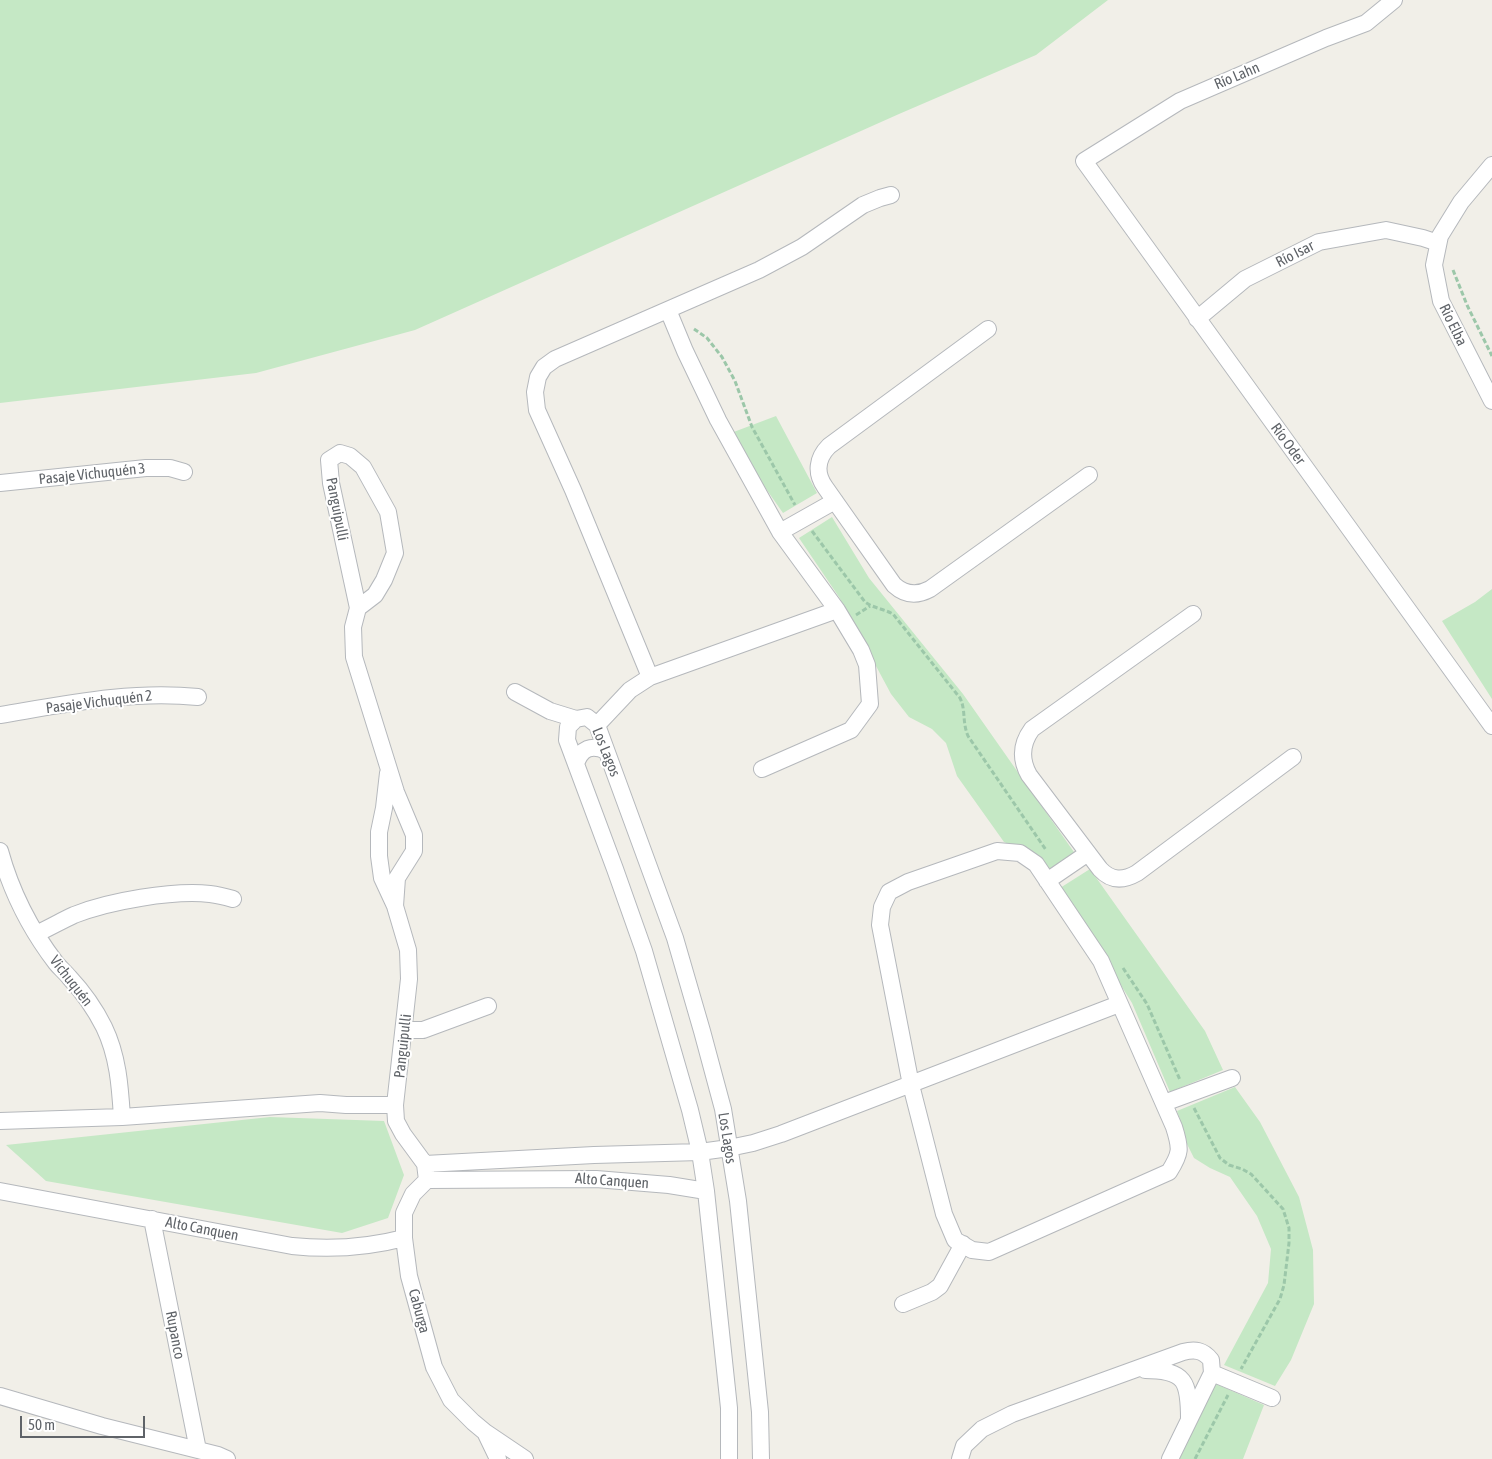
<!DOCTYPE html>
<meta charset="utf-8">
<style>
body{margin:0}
#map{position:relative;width:1492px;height:1459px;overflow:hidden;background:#f1efe8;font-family:"Asap Condensed",sans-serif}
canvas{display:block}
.scale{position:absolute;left:20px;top:1416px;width:125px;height:22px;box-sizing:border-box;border:2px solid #5f6368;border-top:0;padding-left:6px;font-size:15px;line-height:18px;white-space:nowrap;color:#5f6368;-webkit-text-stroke:4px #fff;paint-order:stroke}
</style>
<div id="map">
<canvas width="1492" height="1459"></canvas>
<div class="scale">50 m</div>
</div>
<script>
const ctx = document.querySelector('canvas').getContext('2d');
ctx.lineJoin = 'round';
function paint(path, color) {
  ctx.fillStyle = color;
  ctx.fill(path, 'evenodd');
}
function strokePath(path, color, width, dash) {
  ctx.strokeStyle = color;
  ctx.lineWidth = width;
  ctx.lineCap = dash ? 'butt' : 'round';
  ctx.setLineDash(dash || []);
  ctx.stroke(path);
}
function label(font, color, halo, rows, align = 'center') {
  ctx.font = font + ' "Asap Condensed",sans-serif';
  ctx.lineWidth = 4;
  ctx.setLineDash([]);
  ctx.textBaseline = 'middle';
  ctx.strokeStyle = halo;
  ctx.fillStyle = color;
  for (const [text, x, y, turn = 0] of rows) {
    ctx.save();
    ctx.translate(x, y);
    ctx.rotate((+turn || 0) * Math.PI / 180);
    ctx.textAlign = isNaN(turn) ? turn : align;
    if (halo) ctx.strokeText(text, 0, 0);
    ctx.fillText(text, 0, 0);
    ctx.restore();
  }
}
const green = new Path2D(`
 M0 0H1108L1036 55 899 114 415 330 256 373 0 403Z
 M776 416 817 493 783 513 757 476 731 433Z
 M832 517 869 578 963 694 1076 855 1052 871 1038 857 1004 842 957 776 946 743 932 729 909 717 891 694 839 597 799 538Z
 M1492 589V699L1442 621 1475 602Z
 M1090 869 1205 1031 1223 1070 1170 1092 1132 1003 1060 888Z
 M1235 1087 1260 1122 1299 1197 1313 1250 1314 1304 1291 1360 1275 1386 1224 1365 1268 1283 1271 1249 1257 1216 1230 1177 1210 1168 1194 1158 1187 1144 1184 1131 1177 1111Z
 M270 1117 384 1121 404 1175 388 1218 342 1233 46 1181 6 1145Z
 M1214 1383 1264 1405 1243 1459H1177Z`);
const path = new Path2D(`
 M1453 270 1467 305 1492 356
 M694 329 707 338 722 357 735 381 752 427 795 505
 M812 531 865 602C873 608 884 609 893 614L960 698C966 710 962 722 968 736L1046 850
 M856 615 870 606
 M1123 968 1147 1004 1180 1080
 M1194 1108 1220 1158 1229 1165 1242 1169 1251 1174 1283 1209 1289 1228V1243L1284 1285 1280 1299 1241 1369
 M1195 1459 1228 1395`);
const minor = new Path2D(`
 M1394 0 1366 23 1326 38 1180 101 1084 161 1492 726
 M1492 165 1461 202 1440 236 1434 265 1441 301 1492 401
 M668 310 685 351 718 420 780 532 837 610 861 650 867 665 870 704 851 730 762 769
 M1197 319 1245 279 1319 242 1386 230 1423 238 1438 243
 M988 329 829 446C817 458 815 473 825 487L894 585C905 595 917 596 930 589L1089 475
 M0 483 146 468H170L184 472
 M780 532 835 501
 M358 608 375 595 384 580 395 553 388 512 363 467 350 456 340 453 329 460 331 483 358 608 353 627 354 657 396 792 414 835V851L397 878 395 906
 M1193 614 1032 729C1021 744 1020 759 1029 775L1100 869C1111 881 1123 881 1137 873L1293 757
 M650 677 573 490 537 410 535 392 538 377 544 367 555 359 759 270 802 247 863 205 880 198 891 195
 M515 692 550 711 576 719
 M0 715C66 704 132 690 198 697
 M597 725 630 690 650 677 837 610
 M576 764C581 748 592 744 606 751
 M388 773 384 808 379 832V856L382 878 395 906 408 950 409 979 395 1105 396 1121 403 1134 425 1164 427 1180
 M0 851C11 891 30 929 56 963 60 968 65 972 69 977 83 992 95 1009 104 1027 118 1056 120 1086 122 1117
 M997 851 1020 853 1036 864 1101 961 1174 1127C1181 1149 1181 1153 1169 1172L989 1252 972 1250 955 1240 944 1214 911 1085 880 925 882 907 889 892 908 882Z
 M1047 881 1088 853
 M36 934C49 928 61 921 74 915 109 901 173 890 210 894 218 895 226 897 233 899
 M405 1030H423L488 1006
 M1164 1103 1232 1078
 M0 1121 122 1117 320 1103 346 1105H395
 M425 1164 594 1155 700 1152 729 1148 753 1143 781 1134 1119 1004
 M427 1180 413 1194 404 1213V1238L409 1276 434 1367 451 1400 473 1422 485 1432 525 1459
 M427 1180 596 1179 669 1185 706 1191
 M0 1191 292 1246C331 1250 366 1248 404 1238
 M152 1219 198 1450
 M903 1304 932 1292 940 1286 963 1244
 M1145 1370C1186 1370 1189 1382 1189 1419
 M1212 1373 1272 1398
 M0 1396 102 1426 218 1455 227 1459
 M486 1434 498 1459
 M729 1459V1408L706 1191 700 1152 690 1110 644 951 615 869 567 740 568 727 576 719 587 717 597 725 675 938 702 1031 723 1109 738 1201 760 1412 761 1459
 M960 1459 964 1446 982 1429 1012 1414 1183 1352C1195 1349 1203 1350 1211 1360L1212 1373 1170 1459`);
const streetNames = [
 ["Río Lahn",1237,76,-23],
 ["Río Isar",1295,254,-27],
 ["Río Elba",1453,325,64],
 ["Río Oder",1288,444,54],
 ["Pasaje Vichuquén 3",92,474,-6],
 ["Panguipulli",337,509,79],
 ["Pasaje Vichuquén 2",99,702,-7],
 ["Los Lagos",606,752,68],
 ["Vichuquén",71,981,52],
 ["Panguipulli",403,1046,-84],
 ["Los Lagos",727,1138,81],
 ["Alto Canquen",612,1181,4],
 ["Alto Canquen",202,1229,11],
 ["Caburga",419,1311,75],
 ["Rupanco",175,1335,79]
];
paint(green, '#c5e8c5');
strokePath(minor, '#b5b8bc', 18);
strokePath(path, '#9cc7a9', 3, [5, 2.5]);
strokePath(minor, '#fff', 16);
label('15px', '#5f6368', '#fff', streetNames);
</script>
